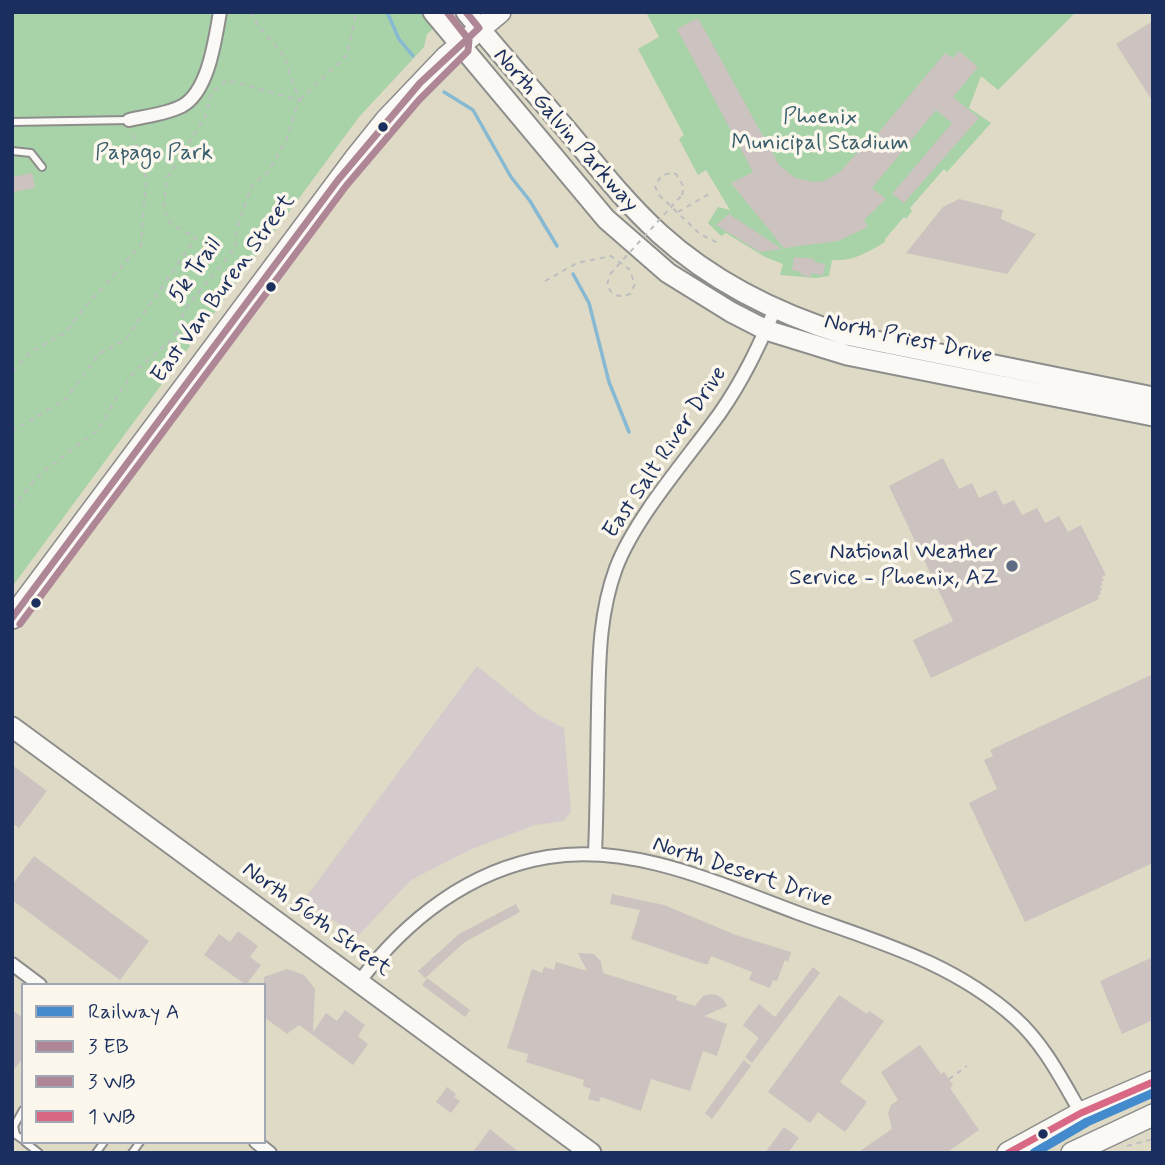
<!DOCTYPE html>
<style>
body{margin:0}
#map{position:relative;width:1165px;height:1165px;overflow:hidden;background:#dedac6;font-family:Mynerve,sans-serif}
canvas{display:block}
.frame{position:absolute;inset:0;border:14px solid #1b2f5e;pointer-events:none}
.legend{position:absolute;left:21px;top:983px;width:245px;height:161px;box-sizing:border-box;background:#fbf7ec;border:2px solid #a1a7b3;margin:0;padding:9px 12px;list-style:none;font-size:21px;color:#1b2f5e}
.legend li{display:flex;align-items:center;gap:14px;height:35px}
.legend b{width:35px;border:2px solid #a1a7b3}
</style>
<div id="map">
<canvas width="1165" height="1165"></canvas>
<div class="frame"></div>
<ul class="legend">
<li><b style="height:9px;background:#448bcd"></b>Railway A</li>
<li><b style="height:9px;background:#ae8695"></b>3 EB</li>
<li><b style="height:9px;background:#ae8695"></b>3 WB</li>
<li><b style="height:9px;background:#d96885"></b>1 WB</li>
</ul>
</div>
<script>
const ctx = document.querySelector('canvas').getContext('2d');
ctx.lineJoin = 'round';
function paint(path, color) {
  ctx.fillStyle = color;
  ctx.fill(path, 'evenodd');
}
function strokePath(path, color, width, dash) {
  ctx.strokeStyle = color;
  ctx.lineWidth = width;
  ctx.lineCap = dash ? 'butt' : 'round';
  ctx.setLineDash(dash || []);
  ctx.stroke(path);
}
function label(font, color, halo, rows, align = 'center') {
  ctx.font = font + ' Mynerve,sans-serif';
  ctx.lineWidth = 7;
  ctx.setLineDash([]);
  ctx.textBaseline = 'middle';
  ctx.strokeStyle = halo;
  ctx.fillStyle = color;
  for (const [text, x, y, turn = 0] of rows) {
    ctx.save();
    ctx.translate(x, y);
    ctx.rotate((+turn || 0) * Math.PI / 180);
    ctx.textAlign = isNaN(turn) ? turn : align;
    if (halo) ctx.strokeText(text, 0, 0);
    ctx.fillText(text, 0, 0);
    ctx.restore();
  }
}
const industrial = new Path2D(`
 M477 666 537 714 564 728 571 811 564 821 535 825 472 849 411 880 358 936 303 901Z`);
const green = new Path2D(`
 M12 12H453L427 34 424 47 359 117 12 587Z
 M646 12H1076L998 90 981 76 969 108 991 123 947 172 944 169 910 208 912 211 906 219 904 217 885 239V242C868 252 852 262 832 260L829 276 816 278 780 275 783 264 765 257 726 233 721 236 708 223 718 207 730 210 706 170 698 175 679 139 684 135 638 49 659 37Z`);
const stream = new Path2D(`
 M387 12 399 39 413 56
 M444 92 473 110 511 177 530 201 557 246
 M573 274 589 303 609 382 629 432`);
const building = new Path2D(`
 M698 18 779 165 795 178 814 182 824 181 840 172 872 136 874 138 945 53 953 58 959 51 978 67 953 97 979 118 904 203 892 194 952 123 936 110 872 188 886 199 864 220 868 227 838 241 784 248 731 183 753 172 677 29Z
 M1153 21V102L1116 44Z
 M32 173 35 188 12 192V177Z
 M959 199 1003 210 1001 219 1036 234 1007 274 906 253 943 207Z
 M729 214 782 249 760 252 716 225Z
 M794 257 815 259 814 262 825 264 823 275 811 273V277L800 275 801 272 792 270Z
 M943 458 959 489 972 483 979 498 996 490 1003 505 1014 500 1022 515 1037 508 1045 523 1059 516 1068 532 1081 525 1106 575 1102 577 1104 580 1101 582 1103 585 1100 586 1102 590 1100 591 1101 594 1098 596 1099 599 931 678 913 640 953 621 889 486Z
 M1153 674V863L1025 922 969 803 997 789 984 760 993 756 990 750Z
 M12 765 47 791 19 828 12 823Z
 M34 856 149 941 120 980 12 900V885Z
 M612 894 664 905 736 935 791 952 788 962 785 960 777 981 773 980 770 988 749 980 752 972 711 956 708 964H704L631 939 640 910 610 904Z
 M516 904 520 912 465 942 425 978 418 971 459 934Z
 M238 931 258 946 250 957 261 965 246 985 204 955 219 934 230 942Z
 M578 953 594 954 601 962 603 973 677 996 676 1000 695 1006 703 996 710 994 717 995 723 999 727 1006 704 1016 727 1024 717 1056 703 1051 690 1091 651 1079 641 1111 601 1097 599 1102 588 1099 591 1089 583 1086 584 1080 526 1062 528 1054 507 1048 532 969 542 973 544 967 554 970 556 962 587 971Z
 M1153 957V1020L1122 1034 1100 981Z
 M813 967 820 973 752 1063 745 1057 759 1038 743 1025 759 1004 775 1017Z
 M287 969 304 975 315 989 313 1032 326 1013 337 1021 345 1010 365 1025 358 1036 368 1044 353 1065 299 1025 287 1034 264 1017V977Z
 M427 978 470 1010 465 1017 422 985Z
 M839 995 867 1014 869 1011 884 1021 840 1082 867 1102 845 1132 818 1112 810 1123 768 1092Z
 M12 1010 23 1018V1058L12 1072Z
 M920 1045 941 1074 944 1072 953 1085 950 1088 979 1130 946 1153H857L892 1129 888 1113 891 1105 898 1100 881 1072Z
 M744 1060 751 1066 712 1119 705 1113Z
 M447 1087 456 1094 454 1097 460 1101 451 1113 436 1102Z
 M784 1127 799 1138 788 1153H765Z
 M490 1129 520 1153H472Z`);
const path = new Path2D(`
 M300 100 347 55 356 12
 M682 195 684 187 676 174C665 172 660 176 655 186L658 194 700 234 720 244
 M678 212 709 194
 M545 281 577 263 611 256 629 269 635 284 630 294C619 298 612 296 607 285L610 274
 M12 371 32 351 65 333 85 307 141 245 146 178 132 131
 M12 431 65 400 99 354 125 340 196 238 171 224 163 209 167 178 206 115 211 93 227 80 298 100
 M12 508 34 481 49 467 98 430 121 390 136 370 171 341 180 329 184 310 235 248 237 228 248 196 253 185 268 172 286 140 299 100 284 56 257 24 251 12
 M949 1079 967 1066
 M1127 1146 1153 1139`);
const lane = new Path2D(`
 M12 122 129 120
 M12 151 31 153 42 167
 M23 1110 14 1126 16 1135 23 1140
 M25 1142 39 1153
 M96 1153 104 1142
 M132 1153 140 1142`);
const street = new Path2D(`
 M129 120C146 116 167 114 182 106 209 91 215 39 220 12
 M595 854C597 806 597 758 598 710 599 661 599 614 616 568 636 516 687 459 720 413 743 380 759 346 775 309
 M12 964 40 985
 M359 982C406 920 469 870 548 857 634 843 719 884 798 913 877 942 951 961 1015 1018 1044 1044 1062 1080 1081 1113
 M256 1142 270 1153`);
const secondary = new Path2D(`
 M433 12 606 219 668 273 731 312 766 330 847 355 1153 416
 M466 12C499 52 533 91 567 130 597 166 625 202 660 234 713 282 778 314 846 335L1153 397
 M12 727 591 1153`);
const primary = new Path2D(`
 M12 618 357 156 386 120 446 57 500 12
 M1008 1153 1081 1113 1153 1082
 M1072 1153 1153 1115`);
const pathBridge = new Path2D(`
 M610 274 682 195`);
const bus1 = new Path2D(`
 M12 618 338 180 420 83 479 28 466 12`);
const bus2 = new Path2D(`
 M20 624 346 186 419 100 468 51 469 40 447 12`);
const bus3 = new Path2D(`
 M1008 1153 1081 1113 1153 1082`);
const rail1 = new Path2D(`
 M1034 1153 1087 1122 1153 1093`);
const markers = [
 [383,127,6,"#1b2f5e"],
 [271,287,6,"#1b2f5e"],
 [1012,566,7,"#5f6b82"],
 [36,603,6,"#1b2f5e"],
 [1043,1134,6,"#1b2f5e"]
];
const parkNames = [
 ["Phoenix",820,118],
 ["Municipal Stadium",820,144],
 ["Papago Park",154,154]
];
const streetNames = [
 ["North Galvin Parkway",565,131,49],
 ["5k Trail",196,271,-55],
 ["East Van Buren Street",224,289,-54],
 ["North Priest Drive",908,340,12],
 ["East Salt River Drive",666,453,-56],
 ["North Desert Drive",742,873,18],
 ["North 56th Street",316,920,36]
];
const poiNames = [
 ["National Weather",998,553],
 ["Service - Phoenix, AZ",998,579]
];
paint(industrial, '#d5cbcd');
paint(green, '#a8d2a7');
strokePath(stream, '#87b9d3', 3.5);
paint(building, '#ccc2bf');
strokePath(lane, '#8d8e8c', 10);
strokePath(street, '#8d8e8c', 16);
strokePath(secondary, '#8d8e8c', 23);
strokePath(primary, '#8d8e8c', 24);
strokePath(path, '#bdbebf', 2, [5, 5]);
strokePath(lane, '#faf9f6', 6);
strokePath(street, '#faf9f6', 12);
strokePath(secondary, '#faf9f6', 19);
strokePath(primary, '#faf9f6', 21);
strokePath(pathBridge, '#bdbebf', 2, [5, 5]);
strokePath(bus1, '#ae8695', 7);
strokePath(bus2, '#ae8695', 7);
strokePath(bus3, '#d96885', 7);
strokePath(rail1, '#448bcd', 9);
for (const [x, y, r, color] of markers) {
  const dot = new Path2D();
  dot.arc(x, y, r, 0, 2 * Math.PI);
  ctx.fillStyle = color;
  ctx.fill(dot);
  strokePath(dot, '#fbf7ec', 2.5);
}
label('23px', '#385e6c', '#fbf7ec', parkNames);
label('23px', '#1b2f5e', '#fbf7ec', streetNames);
label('23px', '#1b2f5e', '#fbf7ec', poiNames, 'right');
</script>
